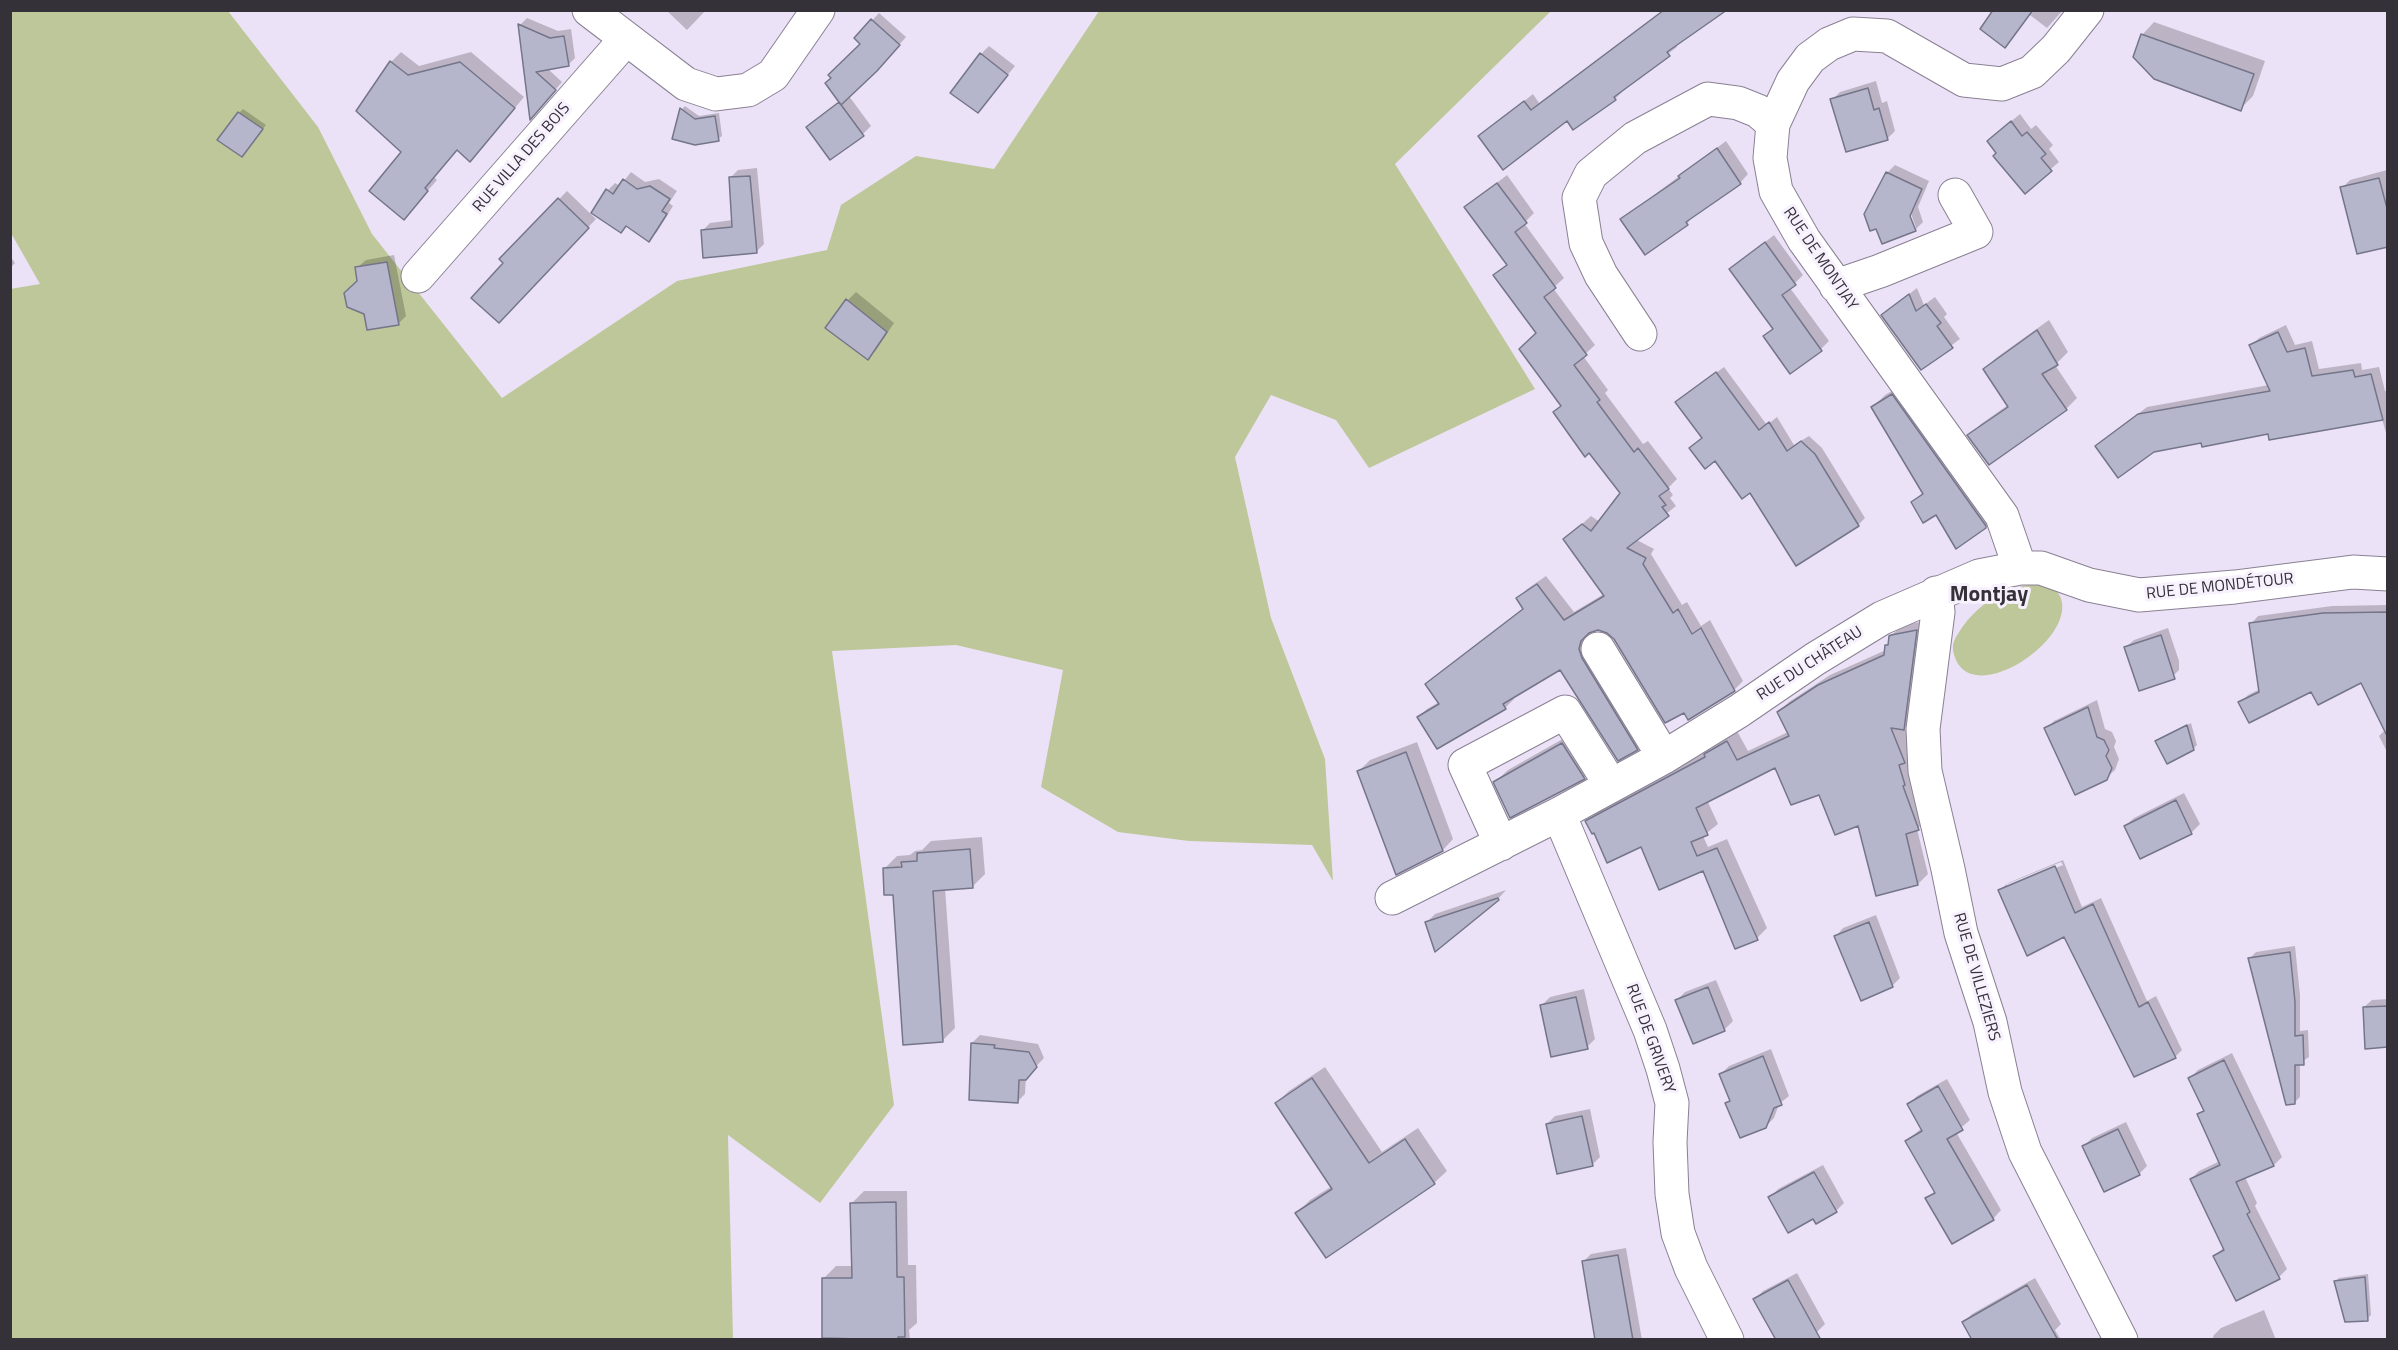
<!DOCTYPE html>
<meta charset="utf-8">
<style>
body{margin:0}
#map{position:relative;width:2398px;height:1350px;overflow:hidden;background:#ece2f7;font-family:"Titillium Web",sans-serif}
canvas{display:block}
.frame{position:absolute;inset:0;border:12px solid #353139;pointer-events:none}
</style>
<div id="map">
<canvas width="2398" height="1350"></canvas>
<div class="frame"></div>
</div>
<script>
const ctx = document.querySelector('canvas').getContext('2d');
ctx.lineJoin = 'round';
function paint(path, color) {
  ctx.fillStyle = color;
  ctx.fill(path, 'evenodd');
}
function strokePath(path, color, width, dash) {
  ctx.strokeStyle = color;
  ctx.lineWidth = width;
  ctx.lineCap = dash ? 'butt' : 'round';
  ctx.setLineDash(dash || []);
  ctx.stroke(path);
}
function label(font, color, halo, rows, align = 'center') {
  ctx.font = font + ' "Titillium Web",sans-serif';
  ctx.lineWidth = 6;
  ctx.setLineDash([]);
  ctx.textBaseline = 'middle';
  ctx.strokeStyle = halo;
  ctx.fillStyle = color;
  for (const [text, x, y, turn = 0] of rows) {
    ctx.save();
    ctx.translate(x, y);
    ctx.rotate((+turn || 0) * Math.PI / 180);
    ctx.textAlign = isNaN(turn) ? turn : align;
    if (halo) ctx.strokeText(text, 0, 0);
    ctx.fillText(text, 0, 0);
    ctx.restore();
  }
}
const green = new Path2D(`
 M10 11H228L318 127 372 234 502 398 677 281 827 250 841 205 916 156 994 169 1099 11H1551L1395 164 1535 389 1369 468 1336 420 1271 395 1235 457 1271 618 1325 759 1333 881 1312 845 1189 841 1118 832 1041 787 1063 670 956 645 832 651 894 1105 820 1203 728 1135 733 1339H11L10 289 40 284 11 233Z
 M2034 584 2055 589C2094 630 1965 719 1953 650 1952 641 1957 636 1961 629 1978 604 2004 588 2034 584Z`);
const shadow = new Path2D(`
 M666 10H706L687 30Z
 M1663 10 1677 47 1622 89 1623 91 1615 99 1567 119 1480 136 1533 94 1539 103Z
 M1993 10H2063L2047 28 2030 15 2005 46Z
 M879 13 906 37 884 62 849 96 871 126 863 134 808 128 840 101 862 44 856 38Z
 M527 18 558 31 571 29 575 58 568 65 547 68 562 82 537 111 520 25Z
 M2154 22 2265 61 2253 96 2240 109 2142 35Z
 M989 46 1015 66 978 111 981 54Z
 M401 52 419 66 471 52 524 97 480 150 458 149 434 177 437 180 404 218 403 151 391 62Z
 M1876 81 1882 103 1887 101 1895 131 1887 139 1832 100 1840 92Z
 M685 106 699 116 719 113 722 136 718 139 682 109Z
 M243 109 266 125 245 152 239 113Z
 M2020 114 2031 129 2036 125 2053 145 2049 149 2059 162 2025 191 1998 153 1997 133Z
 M1726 141 1748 174 1740 183 1694 214 1687 224 1622 219Z
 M1895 165 1929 181 1918 207 1923 222 1915 230 1877 227 1887 173ZM1909 208 1916 228H1913L1906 209Z
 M757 168 764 244 756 252 702 231 710 223 733 220 730 178 738 170Z
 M2387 170 2388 173V246L2342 188 2350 180Z
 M631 172 645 182 659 179 677 191 669 203 673 206 657 232 649 240 627 225 621 231 608 190 615 183 620 186Z
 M1507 175 1534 213 1524 223 1564 278 1553 288 1595 345 1583 356 1608 390 1605 393 1643 444 1648 441 1677 479 1668 488 1673 495 1670 498 1676 506 1635 539 1654 549 1651 554 1682 605 1687 602 1701 626 1710 620 1743 681 1734 690 1685 711 1608 632 1598 629 1590 631 1588 639 1646 740 1637 749 1560 668 1512 696 1514 699 1505 708 1418 717 1427 709 1439 702 1427 684 1524 608 1518 598 1527 589 1546 576 1574 612 1604 594 1565 539 1591 516 1600 522 1622 493 1589 451 1555 412 1562 405 1538 333 1495 275 1507 264 1466 207Z
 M567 191 596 219 499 321 505 263 501 259Z
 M1774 235 1803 275 1790 288 1829 341 1821 349 1765 336 1774 327 1731 269Z
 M394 255 406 316 398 324 359 281 358 267 366 260Z
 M10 256 15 263 10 268Z
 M1917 288 1924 305 1935 297 1947 314 1944 317 1960 339 1921 368 1882 315Z
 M856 292 894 323 876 350 868 358 848 300Z
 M2049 320 2068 352 2055 365 2077 398 2066 409 1969 435 1981 424 2008 405 1984 369 1996 358Z
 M2286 325 2295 345 2312 341 2319 369 2361 363 2362 370 2379 367 2385 391H2388V440L2382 419 2202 441 2097 446 2147 407 2269 385 2251 346 2259 338Z
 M1724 367 1767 425 1777 417 1794 445 1809 436 1822 448 1865 518 1858 525 1750 491 1703 437 1684 396Z
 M1904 384 1997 515 1985 527 1913 502 1923 492 1873 407 1885 395Z
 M2388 605V754L2379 736 2385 730 2362 681 2240 703 2248 695 2260 689 2251 624 2258 616 2332 606Z
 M1926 621 1914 718 1905 728 1914 751 1929 818 1917 829 1928 874 1918 884 1859 824 1819 794 1775 766 1707 800 1718 824 1703 836 1708 847 1727 839 1767 928 1757 938 1704 869 1642 845 1595 831 1587 821 1598 811 1710 750 1737 731 1748 751 1788 732 1779 712 1789 702 1830 675 1886 650 1890 637 1902 625Z
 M2168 628 2179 661V670L2171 678 2126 647 2134 640Z
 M2097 700 2105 729 2112 732 2116 741 2114 747 2119 759 2115 770 2106 778 2046 729 2054 721Z
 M2191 723 2197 745 2193 749 2157 741Z
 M1575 732 1596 765 1584 777 1495 782 1508 770Z
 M1417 742 1453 839 1443 850 1359 771 1370 760Z
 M2184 793 2200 824 2191 833 2141 857 2125 826 2134 818Z
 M982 837 985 874 972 887 945 888 955 1028 942 1041 884 869 897 856 910 855 915 851 922 850 931 841Z
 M2063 860 2082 907 2101 898 2147 1001 2156 996 2182 1050 2175 1057 2065 935 2000 890 2008 883ZM2061 862 2063 865 2007 888V884Z
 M1506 890 1498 899 1427 922 1435 914Z
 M1876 915 1900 978 1892 986 1836 936 1843 928Z
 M2295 946 2300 995V1031L2308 1030 2309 1057 2300 1063V1097L2294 1103 2250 958 2256 952Z
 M1716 980 1733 1021 1724 1030 1694 1042 1677 1000 1685 992Z
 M1584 989 1595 1039 1587 1047 1542 1005 1550 997Z
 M2388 999V1046L2364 1007 2372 1000Z
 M980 1035 1038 1044 1044 1058 1026 1077 1025 1094 1017 1102 972 1043Z
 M1771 1049 1789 1096 1779 1104 1774 1118 1765 1127 1727 1103 1731 1099 1721 1074 1729 1066Z
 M2232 1053 2282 1157 2274 1165 2245 1177 2257 1203 2255 1206 2287 1269 2279 1277 2215 1256 2223 1248 2191 1179 2199 1171 2220 1161 2199 1114 2205 1109 2190 1078 2198 1070Z
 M1325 1067 1382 1152 1418 1128 1447 1171 1434 1183 1297 1213 1310 1200 1332 1186 1276 1103 1289 1091Z
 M1947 1079 1970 1120 1956 1132 2001 1210 1993 1219 1952 1242 1927 1198 1935 1191 1906 1141 1922 1128 1909 1104 1917 1096Z
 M1590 1109 1600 1157 1592 1165 1547 1124 1555 1116Z
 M2126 1122 2147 1166 2139 1174 2084 1146 2092 1138Z
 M1823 1165 1844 1203 1836 1211 1814 1217 1770 1198 1778 1189Z
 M864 1191H907L908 1265H916L917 1323 909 1330 910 1340H854L823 1279 836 1266H853L852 1203Z
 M1626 1248 1642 1340H1597L1583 1262 1591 1254Z
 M1797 1273 1825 1324 1817 1332 1803 1340 1755 1299 1763 1291Z
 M2368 1274 2371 1315 2367 1319 2335 1281 2339 1278Z
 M2035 1278 2061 1324 2055 1330 2061 1340H1974L1964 1322 1972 1314Z
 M2264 1310 2276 1340H2214L2213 1336 2221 1328Z`);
const building = new Path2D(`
 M1664 10H1727L1667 52 1670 56 1614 97 1616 100 1573 130 1567 121 1503 170 1478 136 1524 101 1531 110Z
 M1993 10H2033L2005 48 1980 29Z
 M871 19 900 45 877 71 841 105 825 83 831 78 828 75 860 44 854 38Z
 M518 24 550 38 564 36 569 66 536 72 556 90 530 120Z
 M2141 34 2254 74 2241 111 2154 79 2133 57Z
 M980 53 1008 75 978 113 950 93Z
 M390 61 408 75 460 62 515 108 470 162 457 150 425 188 428 191 404 220 369 191 401 152 356 111Z
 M1868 88 1874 110 1879 108 1888 140 1846 152 1830 99Z
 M839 102 864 136 830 160 806 127Z
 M680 108 695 119 715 116 719 141 695 145 672 139Z
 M238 112 263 129 242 157 217 140Z
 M2011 121 2022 136 2027 132 2046 154 2041 158 2052 171 2025 194 1993 156 1996 153 1987 141Z
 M1717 148 1741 184 1686 222 1688 225 1645 255 1620 219 1680 178 1678 176Z
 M1886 172 1922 189 1910 216 1916 231 1882 244 1876 229 1870 231 1864 214Z
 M750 176 757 253 703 258 701 230 732 227 729 177Z
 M2379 178 2388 212V247L2357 254 2340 187Z
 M623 179 637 189 650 186 670 199 662 211 667 214 649 242 626 226 621 233 591 213 606 189 613 194Z
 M1497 183 1527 223 1515 232 1556 288 1544 297 1587 355 1574 365 1600 400 1597 402 1634 452 1638 448 1669 489 1659 496 1666 505 1662 507 1669 516 1627 548 1646 558 1643 564 1673 613 1678 609 1692 634 1701 628 1735 691 1688 720 1684 713 1665 723 1614 639 1607 633 1598 630 1589 633 1581 641 1579 649 1582 658 1638 750 1618 761 1560 670 1503 704 1506 709 1437 749 1417 717 1439 704 1425 684 1523 609 1516 598 1537 584 1564 620 1604 596 1563 539 1582 524 1591 531 1620 493 1589 453 1585 457 1553 412 1561 406 1519 349 1536 333 1493 275 1507 265 1464 207Z
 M558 198 589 228 499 323 471 298 503 263 499 259Z
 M1765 242 1796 285 1782 295 1822 351 1790 374 1763 336 1773 329 1729 269Z
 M387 262 399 325 367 330 364 314 347 307 344 293 357 281 355 267Z
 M1909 294 1916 311 1926 304 1941 323 1937 326 1953 348 1921 370 1881 315Z
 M846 299 887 332 868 360 825 328Z
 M2037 330 2058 365 2042 374 2067 410 1989 465 1967 435 2008 407 1983 369Z
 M2278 332 2287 352 2305 348 2312 376 2353 370 2355 377 2371 374 2383 420 2269 440 2268 434 2202 447 2201 443 2154 452 2118 478 2095 446 2138 414 2270 391 2249 345Z
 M1716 372 1759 430 1769 422 1787 451 1801 441 1815 454 1859 526 1796 566 1750 493 1742 499 1715 461 1705 469 1689 448 1702 438 1675 402Z
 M1892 394 1986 526V528L1956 549 1936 515 1923 523 1911 502 1923 494 1871 407Z
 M2388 612V738L2361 683 2318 705 2311 692 2249 723 2238 702 2259 692 2249 623 2323 613Z
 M1917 630 1904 730 1891 728 1905 763 1899 765 1905 785 1903 786 1919 830 1906 834 1918 885 1876 896 1858 826 1835 835 1819 795 1791 805 1775 768 1696 808 1708 835 1691 842 1697 856 1717 848 1758 940 1735 949 1703 871 1659 890 1641 847 1607 863 1594 833 1592 834 1585 821 1705 757 1704 754 1727 741 1737 760 1789 736 1777 712 1818 685 1884 655 1885 645H1888L1889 636 1891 635Z
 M2161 635 2175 679 2139 691 2124 647Z
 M2088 707 2097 737 2104 740 2109 750 2106 756 2112 768 2107 780 2075 795 2044 728Z
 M2187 725 2194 750 2167 764 2155 741Z
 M1562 743 1585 779 1510 818 1493 782Z
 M1406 752 1443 851 1396 875 1357 771Z
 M2176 800 2192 834 2140 859 2124 826Z
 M970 849 973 888 933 891 943 1042 903 1045 893 895H884L883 868 902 867 901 862 917 861V853Z
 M2055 866 2075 913 2093 904 2139 1007 2148 1002 2176 1058 2134 1077 2064 937 2027 956 1998 890Z
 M1498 898 1499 900 1435 952 1425 922Z
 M1869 922 1893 987 1861 1001 1834 936Z
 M2290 952 2295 1002V1036L2303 1035 2304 1065H2295V1104L2286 1105 2248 958Z
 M1708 987 1725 1031 1693 1044 1675 1000Z
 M1576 997 1588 1049 1551 1057 1540 1005Z
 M2388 1006V1047L2365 1049 2363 1007Z
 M971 1043 995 1045 994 1048 1029 1052 1037 1067 1026 1080H1019L1018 1103 969 1100Z
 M1763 1056 1782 1105 1774 1108 1766 1128 1740 1138 1725 1103 1730 1101 1719 1074Z
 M2224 1060 2274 1166 2236 1182 2250 1212 2247 1214 2280 1279 2236 1301 2213 1256 2224 1250 2190 1179 2220 1165 2197 1114 2204 1111 2188 1078Z
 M1312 1078 1369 1163 1405 1139 1435 1184 1326 1258 1295 1213 1332 1189 1275 1103Z
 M1938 1086 1963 1130 1947 1139 1994 1220 1952 1244 1925 1198 1935 1193 1905 1141 1922 1131 1907 1104Z
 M1582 1116 1593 1166 1557 1174 1546 1124Z
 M2118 1129 2140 1175 2104 1192 2082 1146Z
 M1814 1172 1837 1212 1816 1224 1813 1219 1788 1233 1768 1197Z
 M896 1202 897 1277H904L905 1337H898V1340L822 1338V1278H852L850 1203Z
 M1618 1255 1633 1340H1595L1582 1261Z
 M2365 1277 2368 1321 2345 1322 2334 1281Z
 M1788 1280 1821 1340H1776L1753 1299Z
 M2027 1285 2058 1340H1972L1962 1322Z`);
const minor = new Path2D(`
 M589 10 686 84 716 94 748 90 773 75 818 10
 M418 276 626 39
 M1836 286 1880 271 1976 232 1955 195
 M1640 334 1601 275 1586 243 1579 198 1591 174 1635 138 1708 99 1738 103 1758 111 1773 124
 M2020 568 2002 516 1804 240 1776 191 1770 158 1773 124 1793 81 1810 58 1829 44 1853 34 1887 36 1964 80 2002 84 2032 72 2056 49 2087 10
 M1936 593 1938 612 1923 729 1925 771 1948 869 1961 933 1990 1022 2005 1092 2025 1152 2121 1340
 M1598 649 1664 757
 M1559 814 1650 1030 1663 1069 1672 1103 1670 1142 1672 1194 1678 1233 1691 1268 1727 1340
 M1501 844 1465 765 1565 712 1611 785
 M1392 898 1559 814 1664 757 1739 711 1815 659 1882 618 1979 576 2020 568H2041L2089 585 2139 595 2235 587 2353 572 2388 574`);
const streetNames = [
 ["RUE VILLA DES BOIS",522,158,-49],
 ["RUE DE MONTJAY",1820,259,56],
 ["RUE DE MONDÉTOUR",2220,587,-6],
 ["RUE DU CHÂTEAU",1810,664,-33],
 ["RUE DE VILLEZIERS",1976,977,74],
 ["RUE DE GRIVERY",1650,1039,70]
];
const districtNames = [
 ["Montjay",1989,596]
];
paint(green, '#bec79a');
paint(shadow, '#0003');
paint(building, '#b5b6cc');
strokePath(building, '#747589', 1.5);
strokePath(minor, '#8a8093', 35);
strokePath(minor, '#fff', 33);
label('16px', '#353139', '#f7f1fe', streetNames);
label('bold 22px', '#353139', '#f7f1fe', districtNames);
</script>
